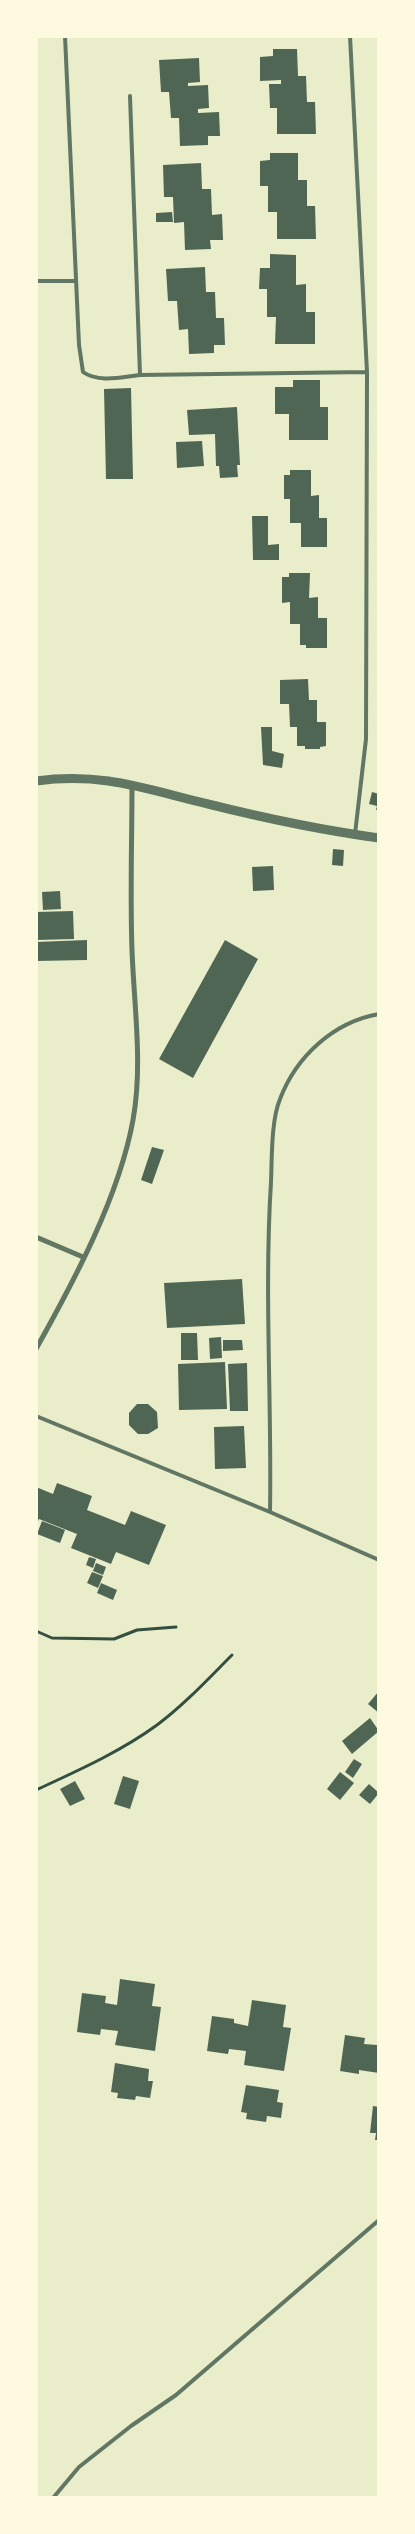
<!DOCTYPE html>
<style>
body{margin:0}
#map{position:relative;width:415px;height:2534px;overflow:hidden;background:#e9edc9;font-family:"PT Sans Narrow",sans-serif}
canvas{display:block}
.frame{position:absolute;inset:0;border:38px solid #fefae0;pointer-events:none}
</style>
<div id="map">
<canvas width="415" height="2534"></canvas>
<div class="frame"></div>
</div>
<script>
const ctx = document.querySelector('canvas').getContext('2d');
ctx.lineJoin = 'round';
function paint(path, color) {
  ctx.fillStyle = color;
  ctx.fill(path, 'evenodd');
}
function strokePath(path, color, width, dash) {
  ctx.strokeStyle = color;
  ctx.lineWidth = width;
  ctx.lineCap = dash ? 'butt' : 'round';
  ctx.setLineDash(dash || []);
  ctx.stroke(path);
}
const building = new Path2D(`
 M273 49H297L298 76H306L307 102H315L316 134H277V108H270L269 84H281V80L260 81V57L273 56Z
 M199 58 200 82 188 83V86L208 85 209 108 198 109V113L219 112 220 136H208V145L180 146 179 118H171L169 92H161L159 60Z
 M270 153H298V180H307V206H315L316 239H277V212H268V186H260V161L270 160Z
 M201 163 202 189H211L212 215 222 214 223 240H210L211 249 185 250 184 222 174 223 173 197H164L163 165Z
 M172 212 173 222H156V213Z
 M270 254 296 255V285L306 284V312H315V344H275L276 317H267V289H259L260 268H270Z
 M205 267 206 292H215L216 318H224L225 345H214V353L189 354 188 329 179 330 177 301H168L166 269Z
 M293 380H320V407H328V440H289V414H275V387H293Z
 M131 388 133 479H106L104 389Z
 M237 407 240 465H237L238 477 220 478 219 466H216L215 434 189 435 187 410Z
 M202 441 204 466 177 468 176 442Z
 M290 470H311V496L319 495V518H327V547H301V523H290V499H284V475H290Z
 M252 516H268V545L279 544V560H253Z
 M289 573H310L309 598 318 597V618H327V648H306V645H300V624H290V602L282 603V577H289Z
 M308 679 309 700H317V722H326V746L320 747V749H305V746H297V727H290L289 704H280V680Z
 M261 727H272V751L284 754 282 768 263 765Z
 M372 792 379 794V810H376L377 806 369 804Z
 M333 849 344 850 343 866 332 865Z
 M273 866 274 890 253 891 252 867Z
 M60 891 61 909 43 910 42 892Z
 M73 911 74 939 36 940V912Z
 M87 940V960L36 961V942Z
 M225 940 258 959 193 1078 159 1059Z
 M152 1147 164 1150 152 1184 141 1180Z
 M242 1279 245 1324 167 1328 164 1283Z
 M181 1333H197L198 1360H181Z
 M221 1337 222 1358 210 1359 209 1338Z
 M223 1340H242L243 1350 223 1351Z
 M225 1362 227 1409 179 1410 178 1364Z
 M247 1363 248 1411H230L228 1364Z
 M137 1404H148L157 1412 158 1428 148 1434H138L129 1425V1413Z
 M244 1426 246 1468 215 1469 214 1427Z
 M57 1483 92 1496 87 1510 125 1525 131 1511 166 1525 149 1565 116 1552 111 1564 71 1548 77 1534 39 1519 36 1526V1487L53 1494Z
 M42 1521 65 1530 60 1543 37 1534Z
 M89 1557 96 1559 93 1568 86 1565Z
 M96 1563 106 1567 103 1575 93 1571Z
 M92 1572 103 1576 98 1588 87 1583Z
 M101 1583 117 1590 113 1600 97 1593Z
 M379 1691V1713L368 1704Z
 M370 1718 379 1731 352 1754 342 1741Z
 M354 1759 362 1764 353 1778 345 1772Z
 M340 1772 354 1783 340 1800 327 1789Z
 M123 1776 139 1781 130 1809 114 1804Z
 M75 1781 85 1799 70 1806 60 1789Z
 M369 1784 379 1793 370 1804 359 1795Z
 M120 1979 155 1984 152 2006 161 2007 155 2051 115 2045 118 2031 101 2029 100 2035 77 2032 82 1993 106 1996 105 2003 117 2005Z
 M252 2000 286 2005 283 2027 291 2028 284 2071 244 2065 246 2051 229 2049 228 2054 207 2051 212 2016 234 2019V2023L248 2026Z
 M345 2035 365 2038 364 2044 377 2045 379 2039V2073L359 2070V2074L340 2071Z
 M115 2063 149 2069 148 2081H153L150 2098 136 2096 135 2100 117 2098 118 2093 111 2092Z
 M246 2085 279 2090 277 2102 283 2103 281 2118 267 2116 266 2122 246 2119 247 2113 241 2112Z
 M373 2106 379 2107V2140H375L376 2133H370Z`);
const path = new Path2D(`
 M36 1631 52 1638 114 1639 137 1630 176 1627
 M36 1790C77 1771 120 1752 157 1725 184 1705 208 1679 232 1655`);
const service = new Path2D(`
 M65 36 79 345 83 372C98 383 122 377 140 375L367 372
 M350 36 367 372 366 739 355 834
 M130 96 140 375
 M36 281H76
 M36 1416 270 1512 379 1560
 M270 1512C272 1402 264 1292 271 1182 272 1158 271 1121 280 1099 296 1057 333 1022 379 1014
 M53 2498 79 2467 131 2426 176 2395 379 2220`);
const minor = new Path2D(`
 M36 1237 83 1257
 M36 1349C74 1281 119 1197 133 1120 143 1065 134 1006 132 950 130 895 132 839 132 784`);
const tertiary = new Path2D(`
 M36 781C103 772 145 789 208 804 264 818 321 830 379 838`);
paint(building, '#4f6655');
strokePath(path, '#344e41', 3);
strokePath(service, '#617663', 4);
strokePath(minor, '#617663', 5);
strokePath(tertiary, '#617663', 9);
</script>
